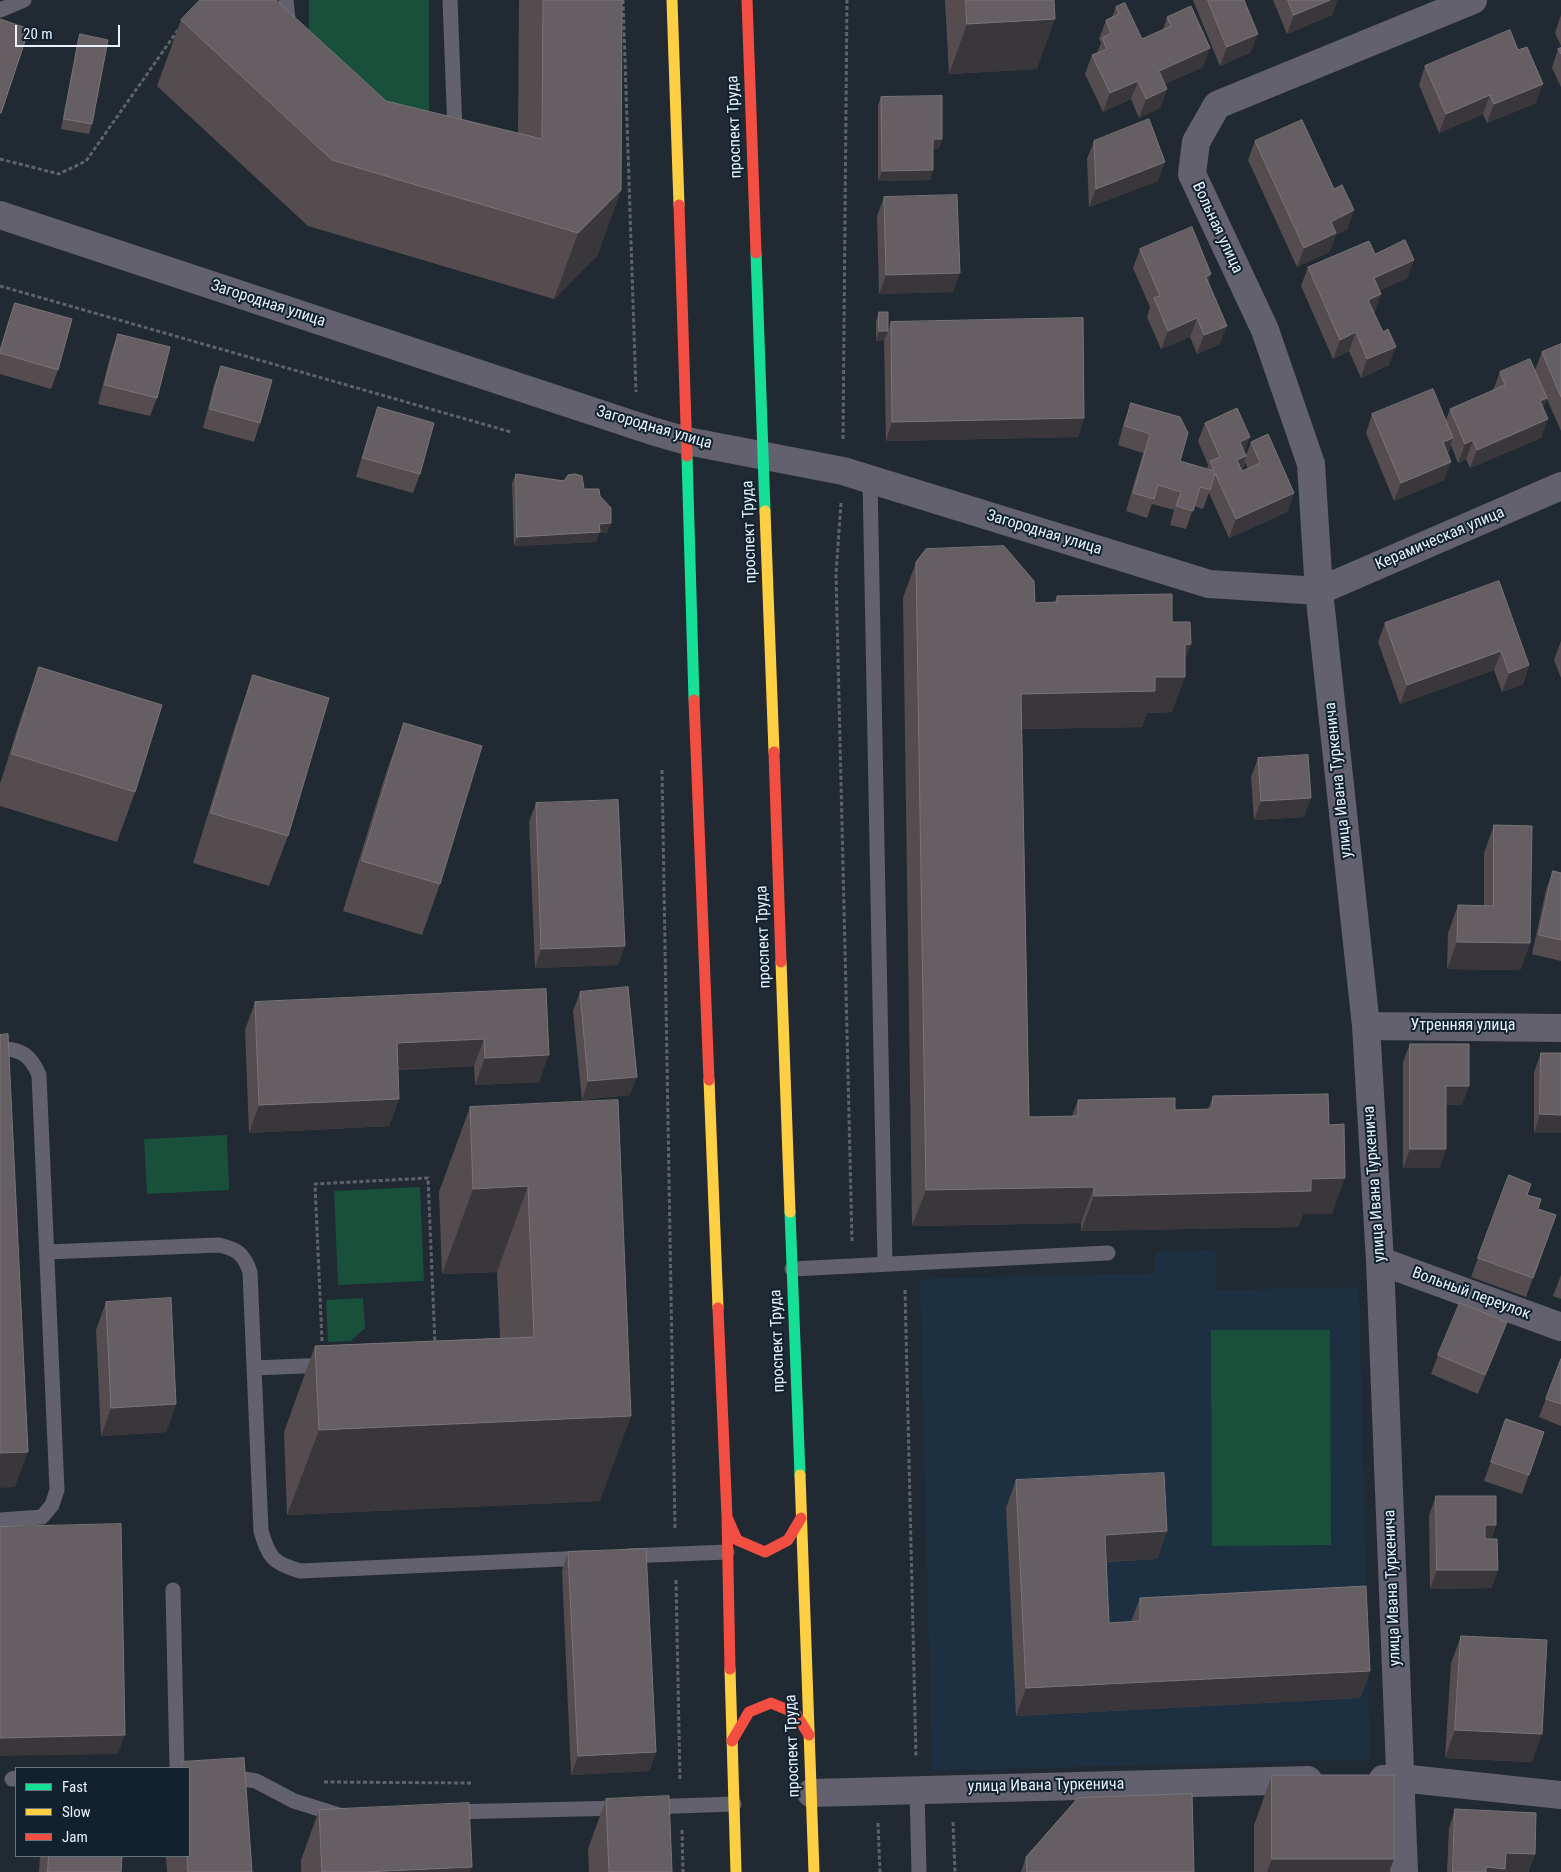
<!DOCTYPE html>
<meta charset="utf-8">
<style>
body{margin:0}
#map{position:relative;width:1561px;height:1872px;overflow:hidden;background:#212a32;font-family:"Roboto Condensed",sans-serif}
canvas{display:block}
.legend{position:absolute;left:15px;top:1767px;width:175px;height:90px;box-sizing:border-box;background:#11212e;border:1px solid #677580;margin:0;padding:6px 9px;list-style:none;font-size:15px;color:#e8f2fc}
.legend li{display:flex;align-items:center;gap:10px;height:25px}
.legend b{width:25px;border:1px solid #677580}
.scale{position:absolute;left:15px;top:25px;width:105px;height:22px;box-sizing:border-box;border:2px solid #e8f2fc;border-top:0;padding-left:6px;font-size:15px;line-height:18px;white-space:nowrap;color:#e8f2fc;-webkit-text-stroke:4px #11212e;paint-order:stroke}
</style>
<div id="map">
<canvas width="1561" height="1872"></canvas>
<ul class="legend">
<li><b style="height:6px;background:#16e098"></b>Fast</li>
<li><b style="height:6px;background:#ffcf43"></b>Slow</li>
<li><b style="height:6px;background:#f24e42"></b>Jam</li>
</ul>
<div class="scale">20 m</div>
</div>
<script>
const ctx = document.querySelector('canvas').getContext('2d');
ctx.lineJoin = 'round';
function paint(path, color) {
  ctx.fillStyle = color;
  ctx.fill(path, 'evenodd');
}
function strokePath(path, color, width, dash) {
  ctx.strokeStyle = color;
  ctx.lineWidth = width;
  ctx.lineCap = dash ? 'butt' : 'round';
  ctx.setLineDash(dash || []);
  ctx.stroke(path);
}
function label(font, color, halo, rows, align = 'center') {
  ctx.font = font + ' "Roboto Condensed",sans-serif';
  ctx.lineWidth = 4;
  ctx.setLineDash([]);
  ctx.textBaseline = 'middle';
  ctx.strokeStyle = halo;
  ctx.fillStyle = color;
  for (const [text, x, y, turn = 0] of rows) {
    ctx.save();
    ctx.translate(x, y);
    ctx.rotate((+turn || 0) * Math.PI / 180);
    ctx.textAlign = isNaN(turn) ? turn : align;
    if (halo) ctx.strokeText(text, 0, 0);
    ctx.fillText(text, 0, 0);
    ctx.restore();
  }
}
const built = new Path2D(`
 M1215 1250 1217 1290 1359 1287 1370 1759 932 1771 920 1279 1155 1273V1252Z`);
const green = new Path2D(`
 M309 0H429V118L365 109 309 37Z
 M227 1135 229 1190 147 1194 144 1139Z
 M420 1187 424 1281 338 1285 334 1191Z
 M363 1298 365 1328 351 1341 328 1342 326 1300Z
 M1211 1330H1330L1331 1545 1212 1546Z`);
const path = new Path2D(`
 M623 0 636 392
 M0 159 59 174 86 161 178 30
 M0 286 511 432
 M843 439 847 0
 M841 503 836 574 852 1241
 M662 770 675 1529
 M905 1290 916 1758
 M322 1341 315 1184 428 1178 435 1344
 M676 1580 680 1781
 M324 1782 472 1783
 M953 1822 955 1872
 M878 1823 880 1872
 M682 1830 683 1872`);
const lane = new Path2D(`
 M286 0 289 28
 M0 10 24 0
 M450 136 455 131 450 0
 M870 479 885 1264
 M0 1049C21 1048 31 1056 39 1075L57 1490 52 1505 42 1517 0 1520
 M47 1252 219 1245C237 1249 244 1254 250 1272L261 1531C269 1558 273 1563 300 1571L585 1558
 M792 1269 1108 1253
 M254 1368 328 1365
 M628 1556 727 1552
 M173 1590 177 1768
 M189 1770 256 1781 294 1801 339 1815
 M12 1779 16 1778
 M917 1789 919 1872
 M649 1807 734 1804
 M450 1812 621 1808`);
const street = new Path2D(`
 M0 215 652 431 687 441 843 471 1209 584 1319 591 1561 486
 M1366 1026 1561 1028
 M1380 1261 1561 1327
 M1383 1779 1400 1778 1561 1795
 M811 1793 1308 1780
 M1404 1872 1380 1261 1366 1026 1319 591 1311 464 1265 330 1192 174 1196 142 1217 105 1473 0`);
const fast = new Path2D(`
 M756 253 765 511
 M687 456 694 700
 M790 1212 800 1475`);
const slow = new Path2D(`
 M672 0 679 205
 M765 511 774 752
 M781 962 790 1212
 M709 1080 718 1308
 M800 1475 814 1872
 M730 1669 736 1872`);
const jam = new Path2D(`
 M747 0 756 253
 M679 205 687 456
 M694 700 709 1080
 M774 752 781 962
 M718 1308 727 1517 730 1669
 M727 1517 737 1540 765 1552 788 1540 801 1518
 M732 1741 749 1712 771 1703 795 1713 809 1735`);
const wall = new Path2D(`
 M519 0H622L621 190 597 256 554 299 308 226 157 86 181 20 386 101 518 133Z
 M945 0H1054L1037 69 949 74Z
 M1193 0H1244L1251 52 1220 66Z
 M1273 0H1337L1332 15 1287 34Z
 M1116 7 1142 39 1163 30 1167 17 1203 67 1165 84 1167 89 1160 108 1139 118 1131 99 1103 112 1085 74 1092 55 1097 53 1101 43 1099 39 1106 20 1112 17Z
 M1561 15V46L1555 33Z
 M80 34 92 124 89 134 61 129 77 44Z
 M1561 48V87L1552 68 1558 49Z
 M1518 50 1536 103 1487 123 1483 114 1439 133 1419 85 1425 66Z
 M881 97 942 139 939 148 933 149V170L930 180 878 181V106Z
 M1094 141 1158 181 1089 207 1087 159Z
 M1255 141 1334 189 1354 210 1347 229 1336 235 1329 252 1297 267 1248 160Z
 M884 197 953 292 879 294 877 216Z
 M1140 249 1211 274 1208 283 1220 344 1197 354 1190 337 1161 349 1147 317 1150 307 1133 268Z
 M1375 254 1414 260 1407 278 1379 291 1381 294 1374 313 1389 365 1361 378 1349 351 1333 359 1301 286 1308 267Z
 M15 303 58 370 51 389 0 374V348L8 322Z
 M879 312 888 331 891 322 1084 418 1078 437 886 441 884 340 876 341V321Z
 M118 334 157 398 150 416 98 404 111 353Z
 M1561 344V431L1547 399 1543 408 1541 438 1470 468 1466 459 1458 463 1451 445 1448 453 1444 480 1394 501 1366 433 1372 414 1446 420 1450 409 1493 390 1500 372 1535 370 1542 352Z
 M221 366 260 423 254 442 203 428 214 385Z
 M1131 403 1180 461 1207 469 1208 465 1198 441 1205 423 1244 452 1246 455 1251 442 1294 493 1287 512 1229 538 1209 493 1203 509 1194 506 1186 529 1170 525 1174 510 1152 504 1147 518 1126 511 1143 453 1118 445 1124 422ZM1245 462 1248 469 1242 471V470Z
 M378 407 420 474 413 493 356 477 371 426Z
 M516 474 564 481 584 489 600 496 607 533H599L596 542 514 546 512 483Z
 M916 562 1035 603 1055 602 1057 596 1172 622 1185 660 1172 712 1147 713 1142 727 1022 729 1029 1117 1072 1116 1078 1100 1175 1110 1208 1109 1213 1096 1329 1125 1332 1214H1303L1298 1227 1081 1231V1223L912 1226 903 598Z
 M1499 581 1529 665 1523 684 1502 692 1494 670 1400 704 1378 642 1385 623Z
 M1561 641V678L1554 660Z
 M39 667 135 792 117 842 0 806V784L21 717Z
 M253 675 288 836 269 886 193 863 235 726Z
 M404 723 440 884 422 935 343 911 386 773Z
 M1258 758 1304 817 1254 820 1251 777Z
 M536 803 618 965 535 968 529 822Z
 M1494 825 1530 943 1520 970 1447 969 1448 933 1458 905 1484 906V853Z
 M1553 871 1561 873V961L1532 954 1546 890Z
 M546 989 539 1082 475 1085 474 1066 398 1070 399 1099 389 1126 249 1133 245 1030 255 1002Z
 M580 992 630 1095 582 1100 573 1011Z
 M1410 1044 1462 1105H1446V1149L1439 1168H1403V1062Z
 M1541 1053 1561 1133H1534V1072Z
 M618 1100 600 1501 287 1515 284 1432 315 1346 500 1338 497 1272 442 1274 439 1192 470 1107Z
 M1509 1175 1527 1195 1538 1209 1556 1215 1526 1297 1471 1277Z
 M1561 1275V1299L1553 1296Z
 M106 1302 176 1404 166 1432 101 1436 96 1330Z
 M1500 1341 1478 1394 1431 1374 1438 1355Z
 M1561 1359V1426L1539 1417Z
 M1506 1419 1544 1432 1522 1494 1484 1481Z
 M1016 1480 1167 1531 1157 1559 1106 1562 1109 1623 1131 1622 1140 1598 1370 1671 1360 1698 1016 1716 1006 1508Z
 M1436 1496 1496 1525 1491 1539 1498 1570 1491 1588 1430 1589 1429 1515Z
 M568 1552 656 1752 649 1771 571 1775 562 1571Z
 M1461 1636 1532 1762 1445 1758 1451 1663Z
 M244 1758 252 1872H167L166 1856H189V1768H179L181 1762Z
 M1272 1775 1394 1859 1389 1872H1254V1825Z
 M606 1799 672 1872H589L588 1849Z
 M1455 1809 1535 1854 1528 1872H1447L1449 1828Z
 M319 1810 470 1872H301V1860Z
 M40 1856H122L121 1872H39Z
 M1026 1857 1194 1872H1021Z`);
const shadedWall = new Path2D(`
 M1330 0H1337L1332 15 1287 34 1294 15Z
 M1055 19 1037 69 949 74 967 24Z
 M1258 34 1251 52 1220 66 1227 47Z
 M1210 48 1203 67 1152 90 1159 71Z
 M1138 81 1131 99 1103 112 1110 93Z
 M1543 84 1536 103 1487 123 1494 104Z
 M1167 89 1160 108 1139 118 1146 99Z
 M1490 95 1483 114 1439 133 1446 114Z
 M933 139H942L939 148 929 149Z
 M1165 162 1158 181 1089 207 1096 189Z
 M933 170 930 180 878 181 882 171Z
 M621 190 597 256 554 299 578 233Z
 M1354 210 1347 229 1336 235 1329 252 1297 267 1304 248 1331 222Z
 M1414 260 1407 278 1367 297 1374 278Z
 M960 273 953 292 879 294 886 275Z
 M1211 274 1204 293 1206 277Z
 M1381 294 1374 313 1368 300Z
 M1197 318 1190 337 1161 349 1168 331Z
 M1227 326 1220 344 1197 354 1204 335Z
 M879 331H888L884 340 876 341Z
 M1356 332 1349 351 1333 359 1340 340Z
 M1396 347 1389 365 1361 378 1367 359Z
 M1547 398 1540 417V401Z
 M1084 418 1078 437 886 441 892 422Z
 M1548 419 1541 438 1470 468 1477 450Z
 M1250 437 1243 456 1240 442Z
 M1453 438 1447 456 1443 442Z
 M1473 440 1466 459 1458 463 1465 444Z
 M1246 456 1240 475 1237 460Z
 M1451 462 1444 480 1394 501 1401 483Z
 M1294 493 1287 512 1229 538 1236 519Z
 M611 523 607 533H599L596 542 514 546 517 537 599 524Z
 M1191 644 1179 677H1185L1172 712 1147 713 1142 727 1008 729 1021 694 1155 677 1185 645Z
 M1501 651 1494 670 1400 704 1407 685Z
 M1529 665 1523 684 1502 692 1509 673Z
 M1311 798 1304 817 1254 820 1261 801Z
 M1457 942 1530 943 1520 970 1447 969Z
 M625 946 618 965 535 968 541 949Z
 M484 1039 474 1066 387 1070 397 1043Z
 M549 1055 539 1082 475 1085 485 1058Z
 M637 1077 630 1095 582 1100 588 1081Z
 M1446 1086H1469L1462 1105H1439Z
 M399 1099 389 1126 249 1133 259 1105Z
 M1540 1114 1561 1115V1133H1534Z
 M1410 1149H1446L1439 1168H1403Z
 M1345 1178 1332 1214H1303L1298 1227 1081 1231 1094 1196 1311 1179Z
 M528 1186 497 1272 442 1274 473 1189Z
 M1094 1187 1081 1223 912 1226 926 1190Z
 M1507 1322 1500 1341 1478 1394 1485 1375Z
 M176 1404 166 1432 101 1436 111 1408Z
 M631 1416 600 1501 287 1515 319 1430Z
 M28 1452 15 1487 0 1488V1453Z
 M1485 1525H1496L1489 1544H1478Z
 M1167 1531 1157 1559 1095 1562 1105 1535Z
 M1437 1570H1498L1491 1588 1430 1589Z
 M1370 1671 1360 1698 1016 1716 1026 1688Z
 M1455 1730 1542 1734 1532 1762 1445 1758Z
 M125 1735 118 1754 0 1756V1738Z
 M656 1752 649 1771 571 1775 578 1756Z
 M1506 1853 1535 1854 1528 1872H1485L1486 1867Z
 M1272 1859H1394L1389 1872H1267Z
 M472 1867 470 1872H365Z`);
const building = new Path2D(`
 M200 0H276L386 101 542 139 543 0H622L621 190 578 233 332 160 181 20Z
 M966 0H1054L1055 19 967 24Z
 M1208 0H1244L1258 34 1227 47Z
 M1288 0H1330L1294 15Z
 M1125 3 1142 39 1171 26 1167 17 1191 6 1210 48 1159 71 1167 89 1146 99 1138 81 1110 93 1092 55 1107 49 1102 38 1111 33 1106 20 1119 14 1116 7Z
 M0 19 29 29 1 113H0Z
 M1510 30 1518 50 1527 47 1543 84 1494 104 1490 95 1446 114 1425 66Z
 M80 34 108 40 92 124 64 119Z
 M1561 48V54L1558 49Z
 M942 96V139H933V170L882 171 881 97Z
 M1149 119 1165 162 1096 189 1094 141Z
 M1302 120 1334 189 1342 185 1354 210 1331 222 1336 233 1304 248 1255 141Z
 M957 195 960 273 886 275 884 197Z
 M1192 227 1211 274 1206 277 1227 326 1204 335 1197 318 1168 331 1154 298 1160 296 1140 249Z
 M1405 240 1414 260 1374 278 1381 294 1368 300 1383 332 1388 329 1396 347 1367 359 1356 332 1340 340 1308 267 1369 241 1375 254Z
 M15 303 72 319 58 370 0 353Z
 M879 312H888V331H879Z
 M1083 318 1084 418 892 422 891 322Z
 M118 334 170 347 157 398 105 385Z
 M1561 344V397L1542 352Z
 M1530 359 1547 398 1540 401 1548 419 1477 450 1473 440 1465 444 1450 409 1505 385 1500 372Z
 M221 366 272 380 260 423 210 409Z
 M1433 389 1453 438 1443 442 1451 462 1401 483 1372 414Z
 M1131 403 1180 417 1188 433 1180 461 1214 471 1210 461 1220 457 1205 423 1237 408 1250 437 1240 442 1246 456 1237 460 1242 471 1260 463 1251 442 1268 434 1294 493 1236 519 1215 473 1210 490 1200 487 1193 511 1176 506 1181 492 1158 485 1154 499 1133 493 1150 434 1125 426Z
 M378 407 434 423 420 474 363 458Z
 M516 474 564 481 568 475 575 474 582 476 584 489H599L600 496 611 508V523L599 524 600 532 517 537Z
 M1004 546 1034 581 1035 603 1057 602V596L1172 594V622H1190L1191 644 1185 645V677H1155V691L1021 694 1029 1117 1078 1116V1100L1175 1098V1110L1212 1109 1213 1096 1328 1094 1329 1125 1344 1124 1345 1178 1311 1179V1191L1094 1196V1187L926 1190 916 562 926 549Z
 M1499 581 1529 665 1509 673 1501 651 1407 685 1385 623Z
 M39 667 162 705 135 792 12 754Z
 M253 675 329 698 288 836 211 813Z
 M404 723 482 746 440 884 362 861Z
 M1308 755 1311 798 1261 801 1258 758Z
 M618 800 625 946 541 949 536 803Z
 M1494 825 1532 826 1530 943 1457 942 1458 905 1493 906Z
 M1553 871 1561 873V940L1539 935Z
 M628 987 637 1077 588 1081 580 992Z
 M546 989 549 1055 485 1058 484 1039 397 1043 399 1099 259 1105 255 1002Z
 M8 1034 28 1452 0 1453V1035Z
 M1410 1044H1469V1086H1446V1149H1410Z
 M1541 1053H1561V1115L1540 1114Z
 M618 1100 631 1416 319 1430 315 1346 534 1337 528 1186 473 1189 470 1107Z
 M1509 1175 1531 1184 1527 1195 1541 1199 1538 1209 1556 1215 1533 1278 1478 1258Z
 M171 1298 176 1404 111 1408 106 1302Z
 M1460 1303 1507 1322 1485 1375 1438 1355Z
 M1561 1359V1404L1546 1399Z
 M1506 1419 1544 1432 1529 1475 1491 1462Z
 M1164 1473 1167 1531 1105 1535 1109 1623 1140 1621V1598L1366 1586 1370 1671 1026 1688 1016 1480Z
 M1436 1496H1496V1525H1485V1539H1497L1498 1570H1437Z
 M121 1524 125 1735 0 1738V1527Z
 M646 1549 656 1752 578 1756 568 1552Z
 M1461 1636 1547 1640 1542 1734 1455 1730Z
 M244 1758 252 1872H188L187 1856H189V1768H181V1762Z
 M1272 1775H1394V1859H1272Z
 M1192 1794 1194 1872H1027L1026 1857 1078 1798Z
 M669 1796 672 1872H609L606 1799Z
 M469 1803 472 1867 365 1872H322L319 1810Z
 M1455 1809 1536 1813 1535 1854 1506 1853 1505 1869 1486 1867V1872H1453Z
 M49 1856H122L121 1872H48Z`);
const streetNames = [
 ["проспект Труда",735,127,-92],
 ["Вольная улица",1217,228,65],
 ["Загородная улица",268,304,18],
 ["Загородная улица",654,428,16],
 ["проспект Труда",750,532,-92],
 ["Загородная улица",1044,533,17],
 ["Керамическая улица",1440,539,-23],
 ["улица Ивана Туркенича",1339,780,-96],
 ["проспект Труда",764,937,-92],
 ["Утренняя улица",1463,1026],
 ["улица Ивана Туркенича",1375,1184,-94],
 ["Вольный переулок",1471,1294,20],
 ["проспект Труда",778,1341,-92],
 ["улица Ивана Туркенича",1393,1588,-92],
 ["проспект Труда",793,1746,-92],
 ["улица Ивана Туркенича",1046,1786,-1]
];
paint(built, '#1c3042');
paint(green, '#18503c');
strokePath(path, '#5f626b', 3, [4, 2.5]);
strokePath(lane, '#62616d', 15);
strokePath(street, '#62616d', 28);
strokePath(fast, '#16e098', 11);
strokePath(slow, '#ffcf43', 11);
strokePath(jam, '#f24e42', 11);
paint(wall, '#554c4f');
paint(shadedWall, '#3a373c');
paint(building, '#655e62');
strokePath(building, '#79757a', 1);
label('16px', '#e8f2fc', '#11212e', streetNames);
</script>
